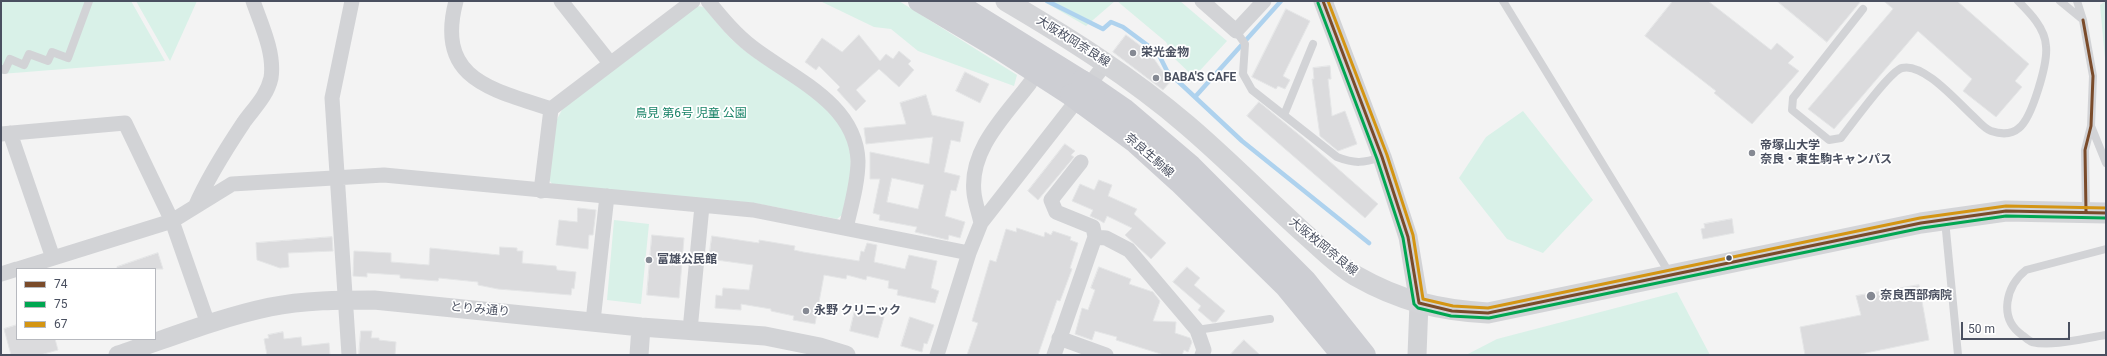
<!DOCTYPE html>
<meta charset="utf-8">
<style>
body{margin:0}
#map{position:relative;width:2107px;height:356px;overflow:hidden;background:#f3f3f3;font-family:Roboto,sans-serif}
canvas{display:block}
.frame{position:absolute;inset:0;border:2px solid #4a5060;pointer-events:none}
.legend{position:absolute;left:16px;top:268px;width:140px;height:72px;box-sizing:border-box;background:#fff;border:1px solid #b7b9bf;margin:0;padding:5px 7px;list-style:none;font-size:12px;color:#4a5060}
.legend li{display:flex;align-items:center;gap:8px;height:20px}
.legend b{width:20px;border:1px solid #b7b9bf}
.scale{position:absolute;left:1961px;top:322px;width:109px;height:18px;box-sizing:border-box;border:2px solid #4a5060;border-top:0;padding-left:5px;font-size:12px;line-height:14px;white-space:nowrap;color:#4a5060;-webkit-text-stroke:3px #fff;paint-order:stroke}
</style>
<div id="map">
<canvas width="2107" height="356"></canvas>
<div class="frame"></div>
<ul class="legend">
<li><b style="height:5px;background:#7a4b2a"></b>74</li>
<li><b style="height:5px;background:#00a651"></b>75</li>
<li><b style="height:5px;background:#d49513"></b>67</li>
</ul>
<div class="scale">50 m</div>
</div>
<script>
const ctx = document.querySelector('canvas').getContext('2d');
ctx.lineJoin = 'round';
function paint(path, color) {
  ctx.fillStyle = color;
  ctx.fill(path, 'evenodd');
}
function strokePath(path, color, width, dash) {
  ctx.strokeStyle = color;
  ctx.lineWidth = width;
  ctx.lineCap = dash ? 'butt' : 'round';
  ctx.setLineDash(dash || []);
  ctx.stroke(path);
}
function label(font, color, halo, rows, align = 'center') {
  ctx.font = font + ' Roboto,"Noto Sans JP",sans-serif';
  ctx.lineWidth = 3.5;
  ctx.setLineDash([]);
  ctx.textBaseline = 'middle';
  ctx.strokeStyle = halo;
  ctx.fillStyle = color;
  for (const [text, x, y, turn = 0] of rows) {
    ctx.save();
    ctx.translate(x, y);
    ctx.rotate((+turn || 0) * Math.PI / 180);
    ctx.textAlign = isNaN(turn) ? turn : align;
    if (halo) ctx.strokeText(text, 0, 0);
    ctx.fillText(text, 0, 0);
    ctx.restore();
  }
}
const green = new Path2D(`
 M1 1H131L165 61 1 74Z
 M136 1H197L170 61Z
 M820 1H899L1017 75 1014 86 918 51 891 29 874 27Z
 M1043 1H1115L1086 26Z
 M1117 1H1180L1227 41 1194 77 1175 59 1166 42Z
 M2106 1V69L2100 5Z
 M697 6 704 7C715 20 725 34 738 45 771 74 829 95 846 137 856 162 848 190 842 215L837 219 754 203 553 185 549 180 556 121 563 108Z
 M1523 111 1593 200 1543 253 1507 239 1459 178 1486 137Z
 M614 220 649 224 641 304 607 300Z
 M1677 292 1710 355H1466L1497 339Z`);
const stream = new Path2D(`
 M1047 1 1103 29 1111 22 1123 27 1158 53 1167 71 1242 141 1369 243
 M1195 97 1281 1`);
const building = new Path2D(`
 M1673 1H1708L1771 50 1777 43 1794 57 1788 63 1799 71 1752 124 1714 93 1716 91 1645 36Z
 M1777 1H1861L1827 42Z
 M1884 1H1957L2029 64 2015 81 2022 87 1996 117 1963 91 1972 79 1918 31 1834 129 1808 109 1893 9Z
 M1286 9 1310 21 1283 76 1290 80 1285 89 1278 86 1276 89 1252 77Z
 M859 35 880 61 886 54 893 59 899 51 911 61 908 64 914 70 899 87 879 69 856 90 866 101 856 111 837 90 840 87 819 66 816 70 805 62 822 38 842 52Z
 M1126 35 1150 53 1170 82 1163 90 1113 52Z
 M1330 66 1331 79H1328L1332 116 1345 111 1357 144 1338 151 1320 136 1312 79H1314L1313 68Z
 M965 72 989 84 980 103 956 91Z
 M926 95 932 115 964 122 960 142 951 140 944 172 960 176 956 191 951 190 945 216 965 222 960 238 949 235 948 240 915 232 917 227 879 220 880 215 873 213 880 179H870V152L929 164 933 137 866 144 864 128 906 124 900 103ZM892 178 924 185 918 209 887 202Z
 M1259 102 1303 138 1378 204 1365 218 1247 116Z
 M1065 144 1075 151 1071 155 1074 157 1038 200 1028 191Z
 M1099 180 1112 185 1108 196 1137 209 1134 214 1166 243 1151 259 1125 235 1132 228 1107 216 1104 223 1099 220 1090 216 1093 210 1072 201 1080 184 1094 190Z
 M578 208 596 210 593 235H589L588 249 556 245 559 220 577 222Z
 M1732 219 1734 233 1703 239 1701 229 1705 228 1704 224Z
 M1017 228 1044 237 1045 232 1051 235 1053 231 1071 237 1070 240 1078 243 1070 268 1072 269 1060 301 1057 300 1038 355H967L978 323 972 321 990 260 996 262 1006 229 1016 232Z
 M652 235 684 238 679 298 647 295Z
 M712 236 759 243V240L795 246 794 250 803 252 859 261 861 251 864 252 867 243 877 245 874 262 905 269 909 255 937 261 931 288 939 291 935 303 897 295 898 290 888 288 889 281 867 276 866 280 847 275 846 279 824 275 815 324 793 320 794 316 771 311V309L741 304V310L715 308 716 295 722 296 723 288 749 290 753 265 709 259Z
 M332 237 333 251 288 253 289 267 280 268 257 260 256 243Z
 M500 247 517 248V251H523L522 263 556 266 557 270 576 272 574 289 572 288 571 295 498 289 478 285V282L439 278 438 281 400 278V275L367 273V277L353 276 354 251 391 253V262L429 265 430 248 499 255Z
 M158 253 163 269H117V267Z
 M1099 267 1131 279 1129 284 1153 292 1160 301 1153 321 1176 322 1175 333 1190 338 1192 342 1188 352 1184 350 1182 355H1164L1116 340 1117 337 1095 331 1092 340 1075 334 1082 308 1088 310 1095 290 1091 288Z
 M1187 267 1200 278 1194 285 1225 311 1216 322H1212L1198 310 1201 306 1173 282Z
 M1919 285 1929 340 1856 355H1805L1800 327 1861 315 1856 296Z
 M855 310 884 317 878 338 850 331Z
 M910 317 934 325 927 344 924 343 922 352 901 346Z
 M17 325V339H55L58 350 40 355H11L4 329Z
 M361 331H372L371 338H379V340L396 342 395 355H359Z
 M283 332 284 339 301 337 302 346 329 343 330 355H267L264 339 269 338 268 335Z
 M1244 340 1260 355H1230Z`);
const service = new Path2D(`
 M1503 1 1670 274
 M2060 1 2082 19
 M2077 1 2083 20 2093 76 2091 126 2085 150 2086 211
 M1863 9 1793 98 1792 110 1829 140 1841 138C1851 125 1890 71 1902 68 1924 62 1959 104 1975 118 1979 122 1985 129 1991 131 2000 134 2011 135 2019 128 2032 118 2048 63 2046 46 2045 28 2030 13 2018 1
 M1236 31 1245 44 1243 74 1252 90 1337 157C1355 164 1363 163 1382 157
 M1 69 5 70 10 59 24 65 29 54 48 61 52 52 68 58 89 1
 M1284 115 1313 44
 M2091 126 2106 163
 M1945 220 1958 355
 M2106 249 2026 270C2006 286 1998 318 2022 335 2025 337 2029 341 2032 342 2052 347 2085 338 2106 335
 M1197 330 1270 319`);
const minor = new Path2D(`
 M456 1C435 80 492 89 551 109L693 1
 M561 1 610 63
 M708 1C722 18 735 34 752 47 792 78 856 103 858 161 858 183 851 206 846 228
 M1202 1 1236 31 1264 1
 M10 133 53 258
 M1 134 125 123 172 221 208 324
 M541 191 551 109
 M195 207C208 177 226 149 244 122 254 108 267 96 271 78 275 53 261 24 253 1
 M981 223C979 213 975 203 974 193 969 149 1006 115 1030 83
 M1095 237 1106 238 1129 250 1197 330 1204 350 1202 355
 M18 269 172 221 232 184 384 175 753 210 969 253
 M1 274 17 269
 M593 321 607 196
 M690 330 702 206
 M1059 338 1106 355
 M349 355 332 98 352 1
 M937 355 969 253 981 223 1106 63
 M1054 355 1095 237 1093 227 1056 212 1051 200 1081 162`);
const tertiary = new Path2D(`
 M1323 1 1382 157 1408 237 1419 303 1417 355
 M118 355C169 338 218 318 270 307 304 300 341 300 374 300L641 327 765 336 820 347 846 355
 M639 355 641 327`);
const secondary = new Path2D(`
 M1006 1C1069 38 1131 77 1187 125 1228 160 1265 198 1305 234 1321 248 1337 265 1356 276 1400 301 1438 310 1488 313L1921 223 2006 211 2106 213`);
const primary = new Path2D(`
 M919 1 1000 49 1071 95
 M953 1 1082 81
 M1095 89 1124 109 1191 166 1306 281 1365 355
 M1083 104 1136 143 1179 182 1286 287 1342 355`);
const primaryBridge = new Path2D(`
 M1082 81 1095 89
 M1071 95 1083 104`);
const bus1 = new Path2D(`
 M1323 1 1382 157 1408 237 1419 303 1452 311 1488 313 1921 223 2006 211 2106 213
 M2083 20 2093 76 2091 126 2085 150 2086 212`);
const bus2 = new Path2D(`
 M1318 3 1377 159 1403 238 1414 304 1418 308 1451 316 1489 318 1922 228 2006 216 2106 218`);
const bus3 = new Path2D(`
 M1328 1 1387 155 1413 235 1423 299 1453 306 1488 308 1920 218 2006 206 2106 208`);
const markers = [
 [1133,53,4,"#858993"],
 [1156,78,4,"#858993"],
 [1752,153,4,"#858993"],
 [1729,258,3.5,"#4a5060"],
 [649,260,4,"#858993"],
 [1871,296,5,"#858993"],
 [806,311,4,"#858993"]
];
const streetNames = [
 ["大阪枚岡奈良線",1073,42,32],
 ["奈良生駒線",1149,156,41],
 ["大阪枚岡奈良線",1323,247,39],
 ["とりみ通り",480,310,5]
];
const poiNames = [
 ["栄光金物",1141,53],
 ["BABA'S CAFE",1164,78],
 ["帝塚山大学",1760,146],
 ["奈良・東生駒キャンパス",1760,160],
 ["富雄公民館",657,260],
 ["奈良西部病院",1880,296],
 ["永野 クリニック",814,311]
];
const parkNames = [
 ["鳥見 第6号 児童 公園",691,114]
];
paint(green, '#d9f1e8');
strokePath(stream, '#aed2ee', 4.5);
paint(building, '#dbdbdd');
strokePath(building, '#e4e5e6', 1);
strokePath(service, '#d2d3d6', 8);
strokePath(minor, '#d2d3d6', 15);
strokePath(tertiary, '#d2d3d6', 19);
strokePath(secondary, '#d3d4d7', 21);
strokePath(primary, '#cdced3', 22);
strokePath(primaryBridge, '#cdced3', 22);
strokePath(bus1, '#7a4b2a', 3);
strokePath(bus2, '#00a651', 3);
strokePath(bus3, '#d49513', 3);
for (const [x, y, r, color] of markers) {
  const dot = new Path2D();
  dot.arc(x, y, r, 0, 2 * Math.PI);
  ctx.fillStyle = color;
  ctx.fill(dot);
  strokePath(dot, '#fff', 1.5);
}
label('12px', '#4a5060', '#fff', streetNames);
label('bold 12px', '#4a5060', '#fff', poiNames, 'left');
label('12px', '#188367', '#fff', parkNames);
</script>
